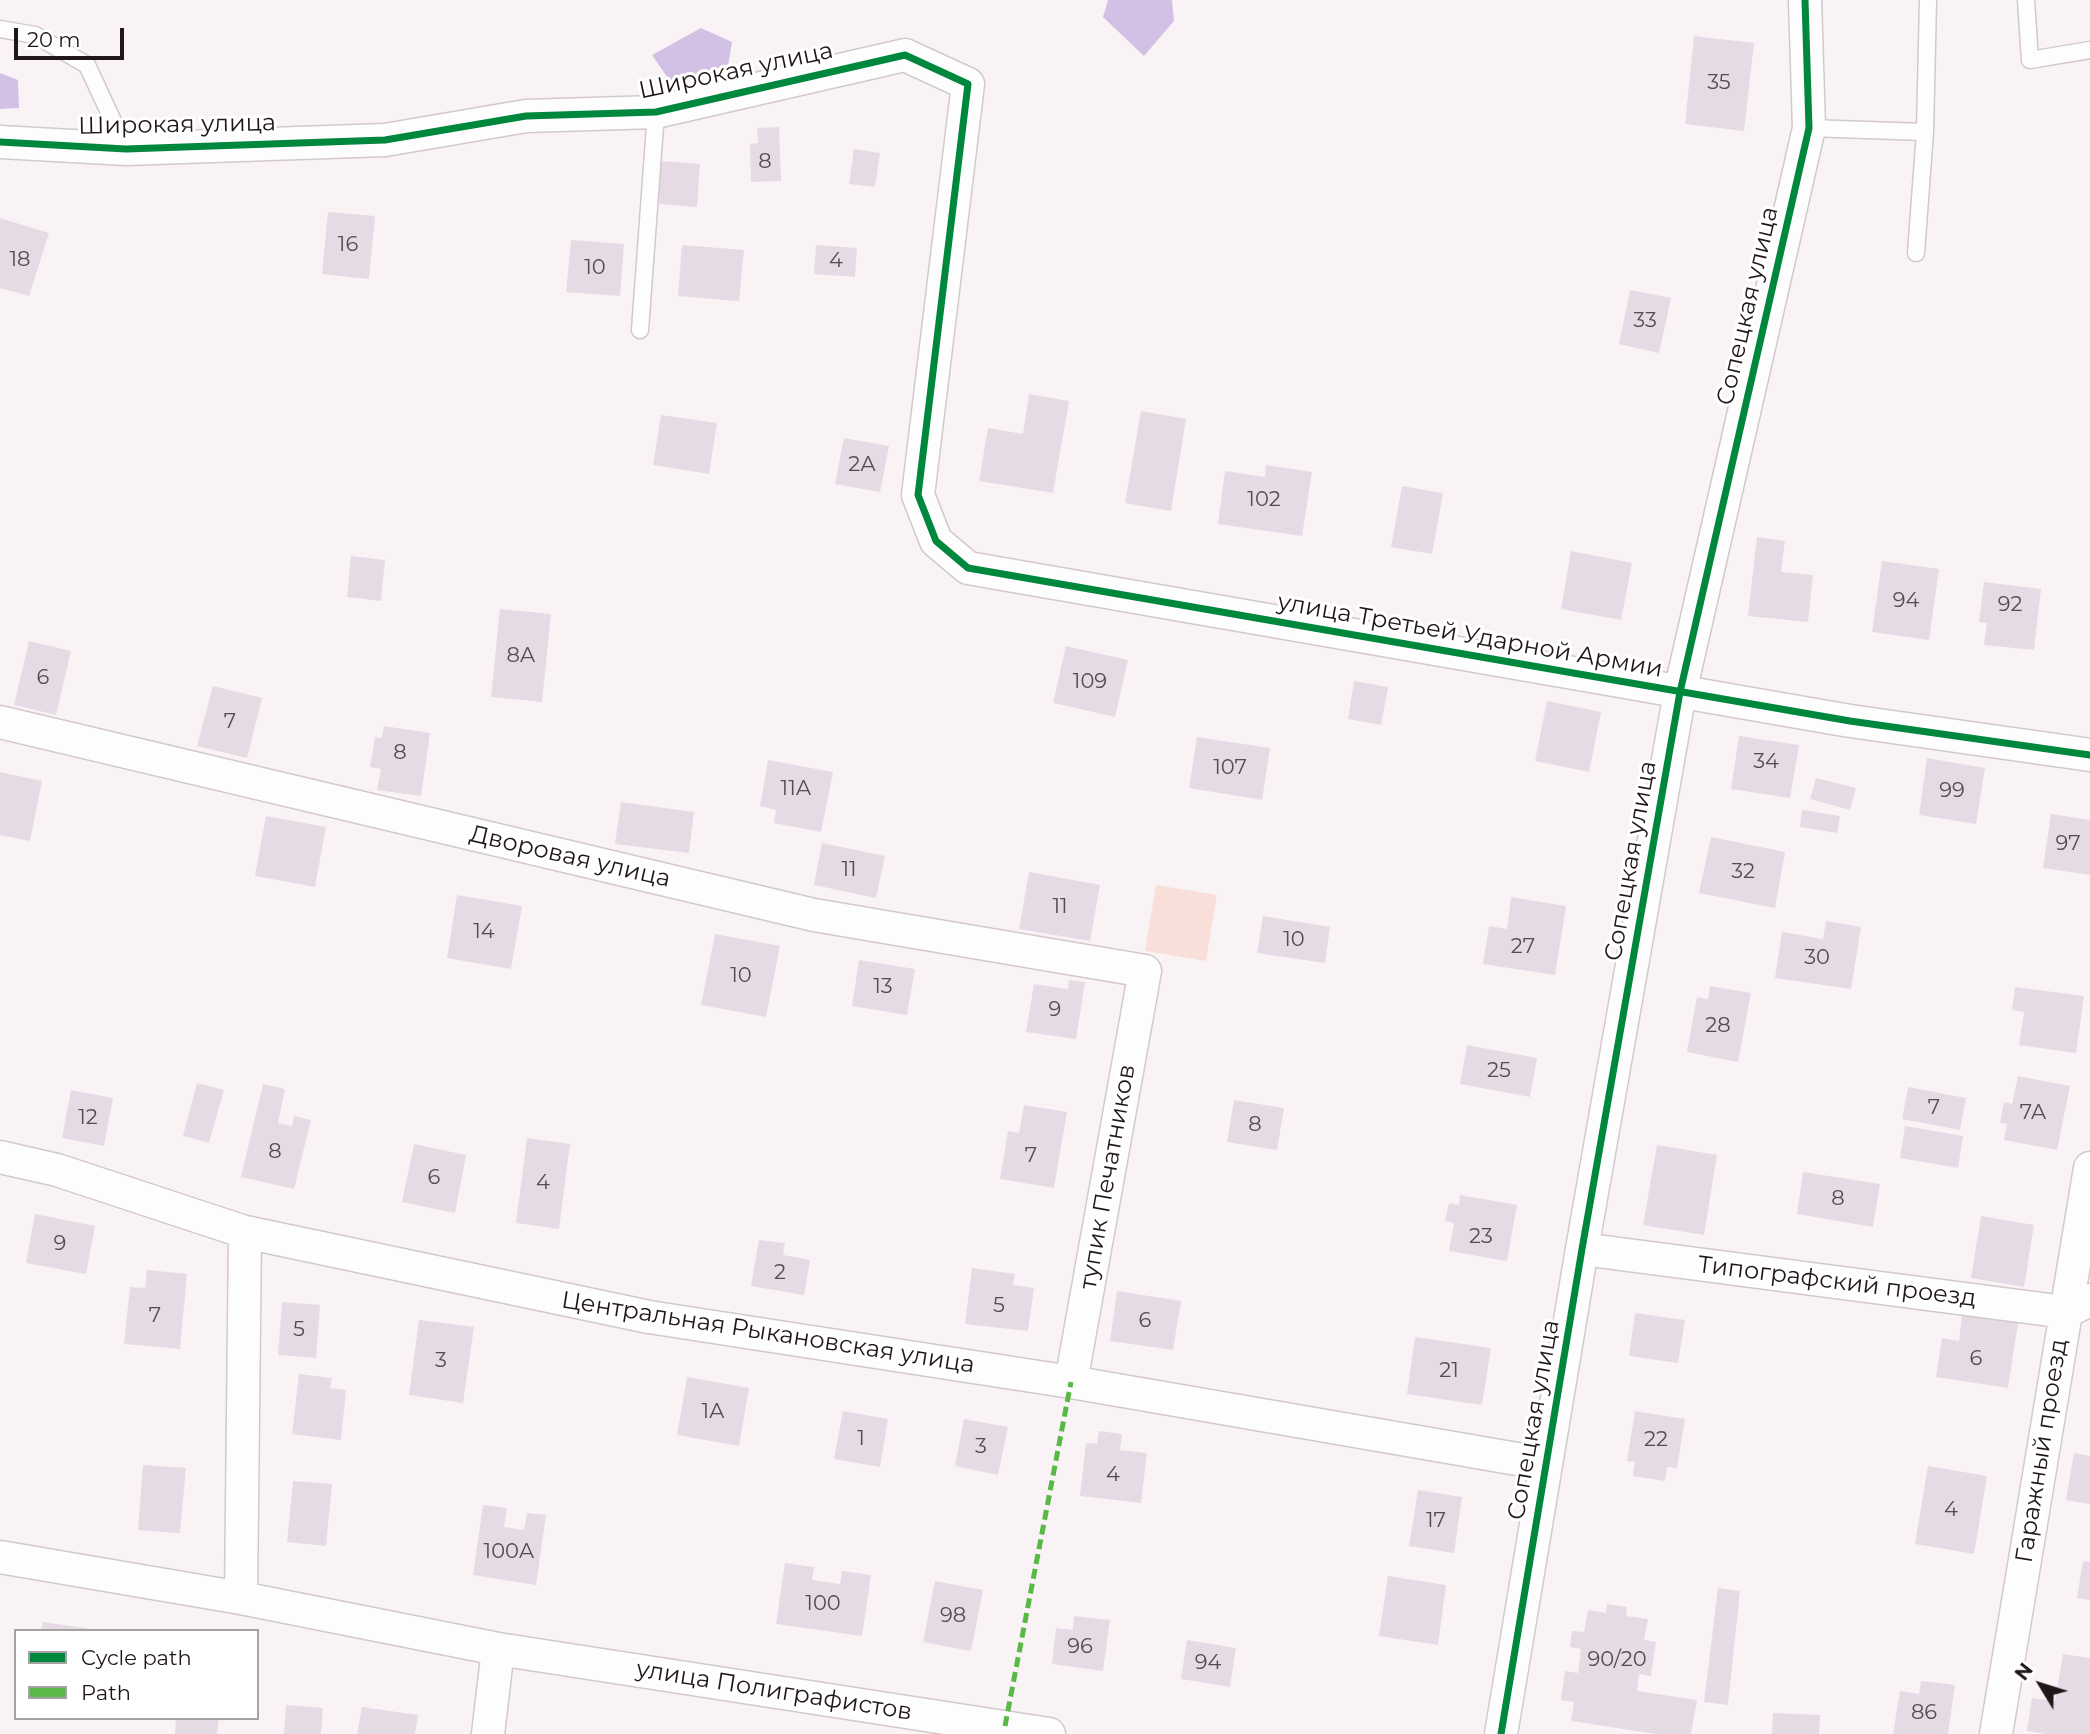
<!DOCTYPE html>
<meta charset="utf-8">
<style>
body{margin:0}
#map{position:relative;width:2090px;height:1734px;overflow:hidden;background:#faf3f6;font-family:Montserrat,sans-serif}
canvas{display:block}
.legend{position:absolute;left:14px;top:1629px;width:245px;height:91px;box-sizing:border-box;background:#fff;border:2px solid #a6a2a4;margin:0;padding:9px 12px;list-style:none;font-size:21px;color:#21171b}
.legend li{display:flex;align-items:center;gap:14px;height:35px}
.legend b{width:35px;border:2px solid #a6a2a4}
.north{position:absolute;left:2006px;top:1650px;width:70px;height:70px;-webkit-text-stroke:5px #fff;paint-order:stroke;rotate:308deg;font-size:19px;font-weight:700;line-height:28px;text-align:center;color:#21171b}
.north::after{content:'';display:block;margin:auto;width:24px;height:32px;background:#21171b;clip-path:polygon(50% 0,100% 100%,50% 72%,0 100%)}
.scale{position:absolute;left:14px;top:28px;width:110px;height:32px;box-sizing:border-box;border:4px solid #21171b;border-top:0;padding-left:9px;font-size:21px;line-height:24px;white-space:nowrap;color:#21171b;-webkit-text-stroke:5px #fff;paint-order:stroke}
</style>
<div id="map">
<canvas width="2090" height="1734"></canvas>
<ul class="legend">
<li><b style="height:9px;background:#00873e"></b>Cycle path</li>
<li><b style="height:9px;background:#58b947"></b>Path</li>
</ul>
<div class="north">N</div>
<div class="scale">20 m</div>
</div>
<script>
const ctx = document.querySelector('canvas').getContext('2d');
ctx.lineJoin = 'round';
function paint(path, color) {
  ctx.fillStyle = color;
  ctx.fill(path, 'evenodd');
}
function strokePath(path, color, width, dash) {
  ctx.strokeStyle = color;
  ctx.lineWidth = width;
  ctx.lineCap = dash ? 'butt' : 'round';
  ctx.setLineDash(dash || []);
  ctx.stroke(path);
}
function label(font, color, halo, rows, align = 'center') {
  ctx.font = font + ' Montserrat,sans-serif';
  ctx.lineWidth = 6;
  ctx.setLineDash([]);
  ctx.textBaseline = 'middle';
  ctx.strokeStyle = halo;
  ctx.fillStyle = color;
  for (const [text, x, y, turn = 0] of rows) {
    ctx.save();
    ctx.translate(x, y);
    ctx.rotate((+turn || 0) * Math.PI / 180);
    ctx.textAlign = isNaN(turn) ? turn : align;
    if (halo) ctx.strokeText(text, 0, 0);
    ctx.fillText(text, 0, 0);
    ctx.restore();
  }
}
const green = new Path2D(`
 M1156 885 1217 895 1206 961 1145 951Z`);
const water = new Path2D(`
 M1108 0H1172L1174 21 1144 56 1103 17Z
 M701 28 732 42 728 66 670 81 652 55Z
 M0 73 18 80 19 108 0 109Z`);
const building = new Path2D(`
 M1694 36 1754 43 1744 131 1685 124Z
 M779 127 781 181 751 182 750 144 758 143 757 128Z
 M854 149 880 153 875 187 849 184Z
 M661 161 700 164 697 207 659 204Z
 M328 212 375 216 369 279 322 274Z
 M0 218 49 233 29 296 0 288Z
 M571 240 624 244 620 296 566 292Z
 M682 245 744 250 739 301 678 296Z
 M816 245 857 248 855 277 814 274Z
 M1630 290 1671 298 1659 353 1619 344Z
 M1029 394 1069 401 1053 493 979 481 988 428 1023 434Z
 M1141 411 1186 419 1171 511 1125 503Z
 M661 415 717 423 709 474 653 465Z
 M844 438 889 446 880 492 835 484Z
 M1266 465 1312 472 1302 536 1218 524 1225 471 1265 477Z
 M1402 486 1443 493 1432 554 1391 547Z
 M1757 537 1785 541 1781 572 1813 575 1808 622 1748 616Z
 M1571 551 1632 563 1621 620 1561 609Z
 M351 556 385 560 381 601 347 597Z
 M1882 561 1939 569 1929 640 1872 632Z
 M1984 582 2041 589 2034 650 1984 645 1987 623 1979 622Z
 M500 609 551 614 542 702 491 697Z
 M29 641 71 651 56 715 14 705Z
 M1066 646 1128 660 1115 717 1053 703Z
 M1354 681 1388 687 1381 725 1348 719Z
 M213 686 262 698 247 758 197 746Z
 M1547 701 1601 712 1589 772 1535 761Z
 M384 726 430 733 421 796 377 790 381 769 370 767 375 737 382 738Z
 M1739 736 1799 745 1790 798 1731 789Z
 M1197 737 1270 748 1262 800 1189 788Z
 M1927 758 1985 768 1976 824 1919 815Z
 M768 760 833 772 821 832 774 823 776 810 760 806Z
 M0 772 42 781 30 841 0 835Z
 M1816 778 1856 788 1850 810 1810 799Z
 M621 802 694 812 689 853 615 844Z
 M1802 810 1840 816 1837 833 1800 827Z
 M2051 814 2090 820V875L2043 868Z
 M266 816 326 827 315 887 255 876Z
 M1711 837 1785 852 1775 908 1699 893Z
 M822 843 885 856 876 898 814 885Z
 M1029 872 1100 885 1090 941 1019 929Z
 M457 895 522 906 511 969 447 958Z
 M1511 897 1566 906 1555 975 1483 964 1489 926 1507 929Z
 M1263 916 1330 927 1325 963 1257 953Z
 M1826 921 1861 927 1851 989 1775 978 1782 932 1823 939Z
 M715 934 780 946 766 1017 701 1005Z
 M859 960 915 969 907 1015 852 1006Z
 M1069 980 1085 982 1076 1039 1026 1032 1034 984 1068 989Z
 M1710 986 1751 993 1738 1062 1687 1052 1697 997 1708 999Z
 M2015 987 2084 996 2076 1053 2019 1045 2024 1012 2012 1010Z
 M1467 1045 1537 1058 1530 1097 1460 1084Z
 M2018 1076 2070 1086 2057 1150 2004 1140 2007 1124 2000 1123 2004 1102 2012 1104Z
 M197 1083 224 1090 209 1143 183 1136Z
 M263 1084 285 1089 278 1123 292 1126 294 1116 311 1120 294 1189 241 1177Z
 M1908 1087 1966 1098 1960 1130 1902 1119Z
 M71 1090 113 1098 104 1146 62 1138Z
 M1234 1100 1284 1108 1277 1150 1227 1142Z
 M1024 1105 1067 1112 1054 1188 1000 1179 1008 1131 1019 1133Z
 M1905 1126 1963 1136 1958 1168 1900 1158Z
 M527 1138 570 1144 559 1229 516 1223Z
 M414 1144 466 1155 455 1213 402 1202Z
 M1657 1145 1717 1155 1704 1235 1643 1225Z
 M1803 1172 1880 1184 1873 1227 1797 1214Z
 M1460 1195 1517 1205 1507 1261 1449 1251 1454 1223 1445 1221 1449 1203 1459 1205Z
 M35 1214 95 1226 86 1274 26 1263Z
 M1981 1216 2034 1225 2024 1287 1971 1278Z
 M759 1240 785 1243 783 1255 810 1260 804 1295 751 1286Z
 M972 1268 1015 1274 1013 1285 1034 1288 1028 1331 965 1324Z
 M147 1270 187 1274 180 1349 124 1344 130 1287 145 1288Z
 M1117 1291 1181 1301 1173 1350 1110 1341Z
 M282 1302 320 1305 316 1358 278 1355Z
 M1635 1313 1685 1320 1678 1363 1629 1356Z
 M1962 1315 2018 1323 2008 1388 1936 1377 1942 1338 1959 1341Z
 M419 1320 474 1327 463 1403 409 1395Z
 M1415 1337 1491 1348 1482 1405 1407 1394Z
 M299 1374 332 1378 330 1388 346 1390 341 1440 292 1434Z
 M687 1377 749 1388 739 1446 677 1435Z
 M843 1411 888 1419 880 1467 834 1459Z
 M1635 1411 1685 1419 1677 1468 1667 1467 1665 1481 1633 1476 1635 1462 1627 1461Z
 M964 1419 1008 1427 998 1475 955 1466Z
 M1099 1431 1122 1434 1120 1450 1147 1453 1141 1503 1080 1496 1086 1443 1097 1444Z
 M2074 1453 2090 1456V1504L2066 1500Z
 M143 1465 186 1468 180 1533 138 1530Z
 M1928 1466 1987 1476 1974 1554 1915 1544Z
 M293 1481 332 1484 326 1546 287 1542Z
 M1418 1490 1462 1497 1454 1553 1409 1546Z
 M483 1505 507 1508 504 1527 524 1530 527 1513 546 1515 536 1585 473 1575Z
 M2083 1561 2090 1562V1600L2077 1598Z
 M785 1563 814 1567 812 1580 840 1584 842 1571 871 1575 862 1636 776 1624Z
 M1388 1576 1446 1585 1438 1645 1379 1636Z
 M935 1581 983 1590 971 1651 923 1642Z
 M1718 1588 1740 1591 1728 1705 1704 1702Z
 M1607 1604 1627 1607 1626 1616 1648 1619 1644 1640 1656 1642 1651 1676 1639 1674 1637 1691 1697 1700 1691 1734H1656L1571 1721 1574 1702 1561 1700 1565 1671 1578 1673 1581 1649 1570 1647 1572 1631 1584 1632 1588 1610 1606 1613Z
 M1074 1616 1110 1620 1103 1671 1052 1664 1056 1628 1073 1630Z
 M43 1622 91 1629V1631H41Z
 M1187 1640 1236 1648 1230 1687 1181 1679Z
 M2063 1654 2090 1658V1734H2046L2027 1731 2032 1698 2055 1701Z
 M1921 1681 1955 1685 1948 1734H1893L1900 1691 1919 1694Z
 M286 1705 323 1708 321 1734H284Z
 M362 1707 418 1715 415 1734H357Z
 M1773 1713 1820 1715 1819 1734H1772Z
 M176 1718H219L217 1734H175Z`);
const lane = new Path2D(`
 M2026 0 2030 60 2090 50
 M0 29 35 35 87 65 126 149
 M1809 128 1925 132
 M1916 253 1925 132 1928 0
 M640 330 656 112`);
const street = new Path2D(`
 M0 142 126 149 385 140 526 116 656 112 905 55 968 84 918 495 936 541 968 568 1850 721 2090 755
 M0 722 814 915 1145 971 1071 1382
 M0 1157 57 1170 245 1232 649 1317 1071 1382 1546 1464
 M1582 1249 2065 1312 2090 1300
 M0 1557 241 1598 498 1649 1049 1734
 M241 1598 245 1232
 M488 1734 498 1649
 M1501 1734 1582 1249 1680 692 1809 128 1805 0
 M1996 1734 2090 1168`);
const quiet = new Path2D(`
 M1005 1726 1071 1382`);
const cycleway = new Path2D(`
 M0 142 126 149 385 140 526 116 656 112 905 55 968 84 918 495 936 541 968 568 1850 721 2090 755
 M1501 1734 1582 1249 1680 692 1809 128 1805 0`);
const numberNames = [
 ["35",1719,83],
 ["8",765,162],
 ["16",348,245],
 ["18",20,260],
 ["4",836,261],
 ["10",595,268],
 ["33",1645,321],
 ["2А",862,465],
 ["102",1264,500],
 ["94",1906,601],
 ["92",2010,605],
 ["8А",521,656],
 ["6",43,678],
 ["109",1090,682],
 ["7",230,722],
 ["8",400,753],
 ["34",1766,762],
 ["107",1230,768],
 ["11А",796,789],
 ["99",1952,791],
 ["97",2068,844],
 ["11",849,870],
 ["32",1743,872],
 ["11",1060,907],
 ["14",484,932],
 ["10",1294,940],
 ["27",1523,947],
 ["30",1817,958],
 ["10",741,976],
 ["13",883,987],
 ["9",1055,1010],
 ["28",1718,1026],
 ["25",1499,1071],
 ["7",1934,1108],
 ["7А",2033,1113],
 ["12",88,1118],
 ["8",1255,1125],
 ["8",275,1152],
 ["7",1031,1156],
 ["6",434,1178],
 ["4",543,1183],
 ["8",1838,1199],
 ["23",1481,1237],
 ["9",60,1244],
 ["2",780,1273],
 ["5",999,1306],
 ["7",155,1316],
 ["6",1145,1321],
 ["5",299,1330],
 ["6",1976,1359],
 ["3",441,1361],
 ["21",1449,1371],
 ["1А",713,1412],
 ["1",861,1439],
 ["22",1656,1440],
 ["3",981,1447],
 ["4",1113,1475],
 ["4",1951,1510],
 ["17",1436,1521],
 ["100А",509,1552],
 ["100",823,1604],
 ["98",953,1616],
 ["96",1080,1647],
 ["90/20",1617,1660],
 ["94",1208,1663],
 ["86",1924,1713]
];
const streetNames = [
 ["Широкая улица",736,71,-12],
 ["Широкая улица",177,125,-1],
 ["Сопецкая улица",1748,306,-77],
 ["улица Третьей Ударной Армии",1470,636,10],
 ["Дворовая улица",570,857,13],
 ["Сопецкая улица",1631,861,-80],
 ["тупик Печатников",1108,1177,-80],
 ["Типографский проезд",1837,1282,7],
 ["Центральная Рыкановская улица",768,1333,9],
 ["Сопецкая улица",1534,1420,-80],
 ["Гаражный проезд",2042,1451,-81],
 ["улица Полиграфистов",774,1691,9]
];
paint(green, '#f9dfda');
paint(water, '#d2c0e5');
paint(building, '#e6dbe4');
strokePath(lane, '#d2c9cd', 19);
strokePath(street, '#d2c9cd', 35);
strokePath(lane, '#fefdfe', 16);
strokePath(street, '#fefdfe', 32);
strokePath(quiet, '#58b947', 5, [10, 5]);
strokePath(cycleway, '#00873e', 7);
label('21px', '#564b50', null, numberNames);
label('24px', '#21171b', '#fff', streetNames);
</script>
